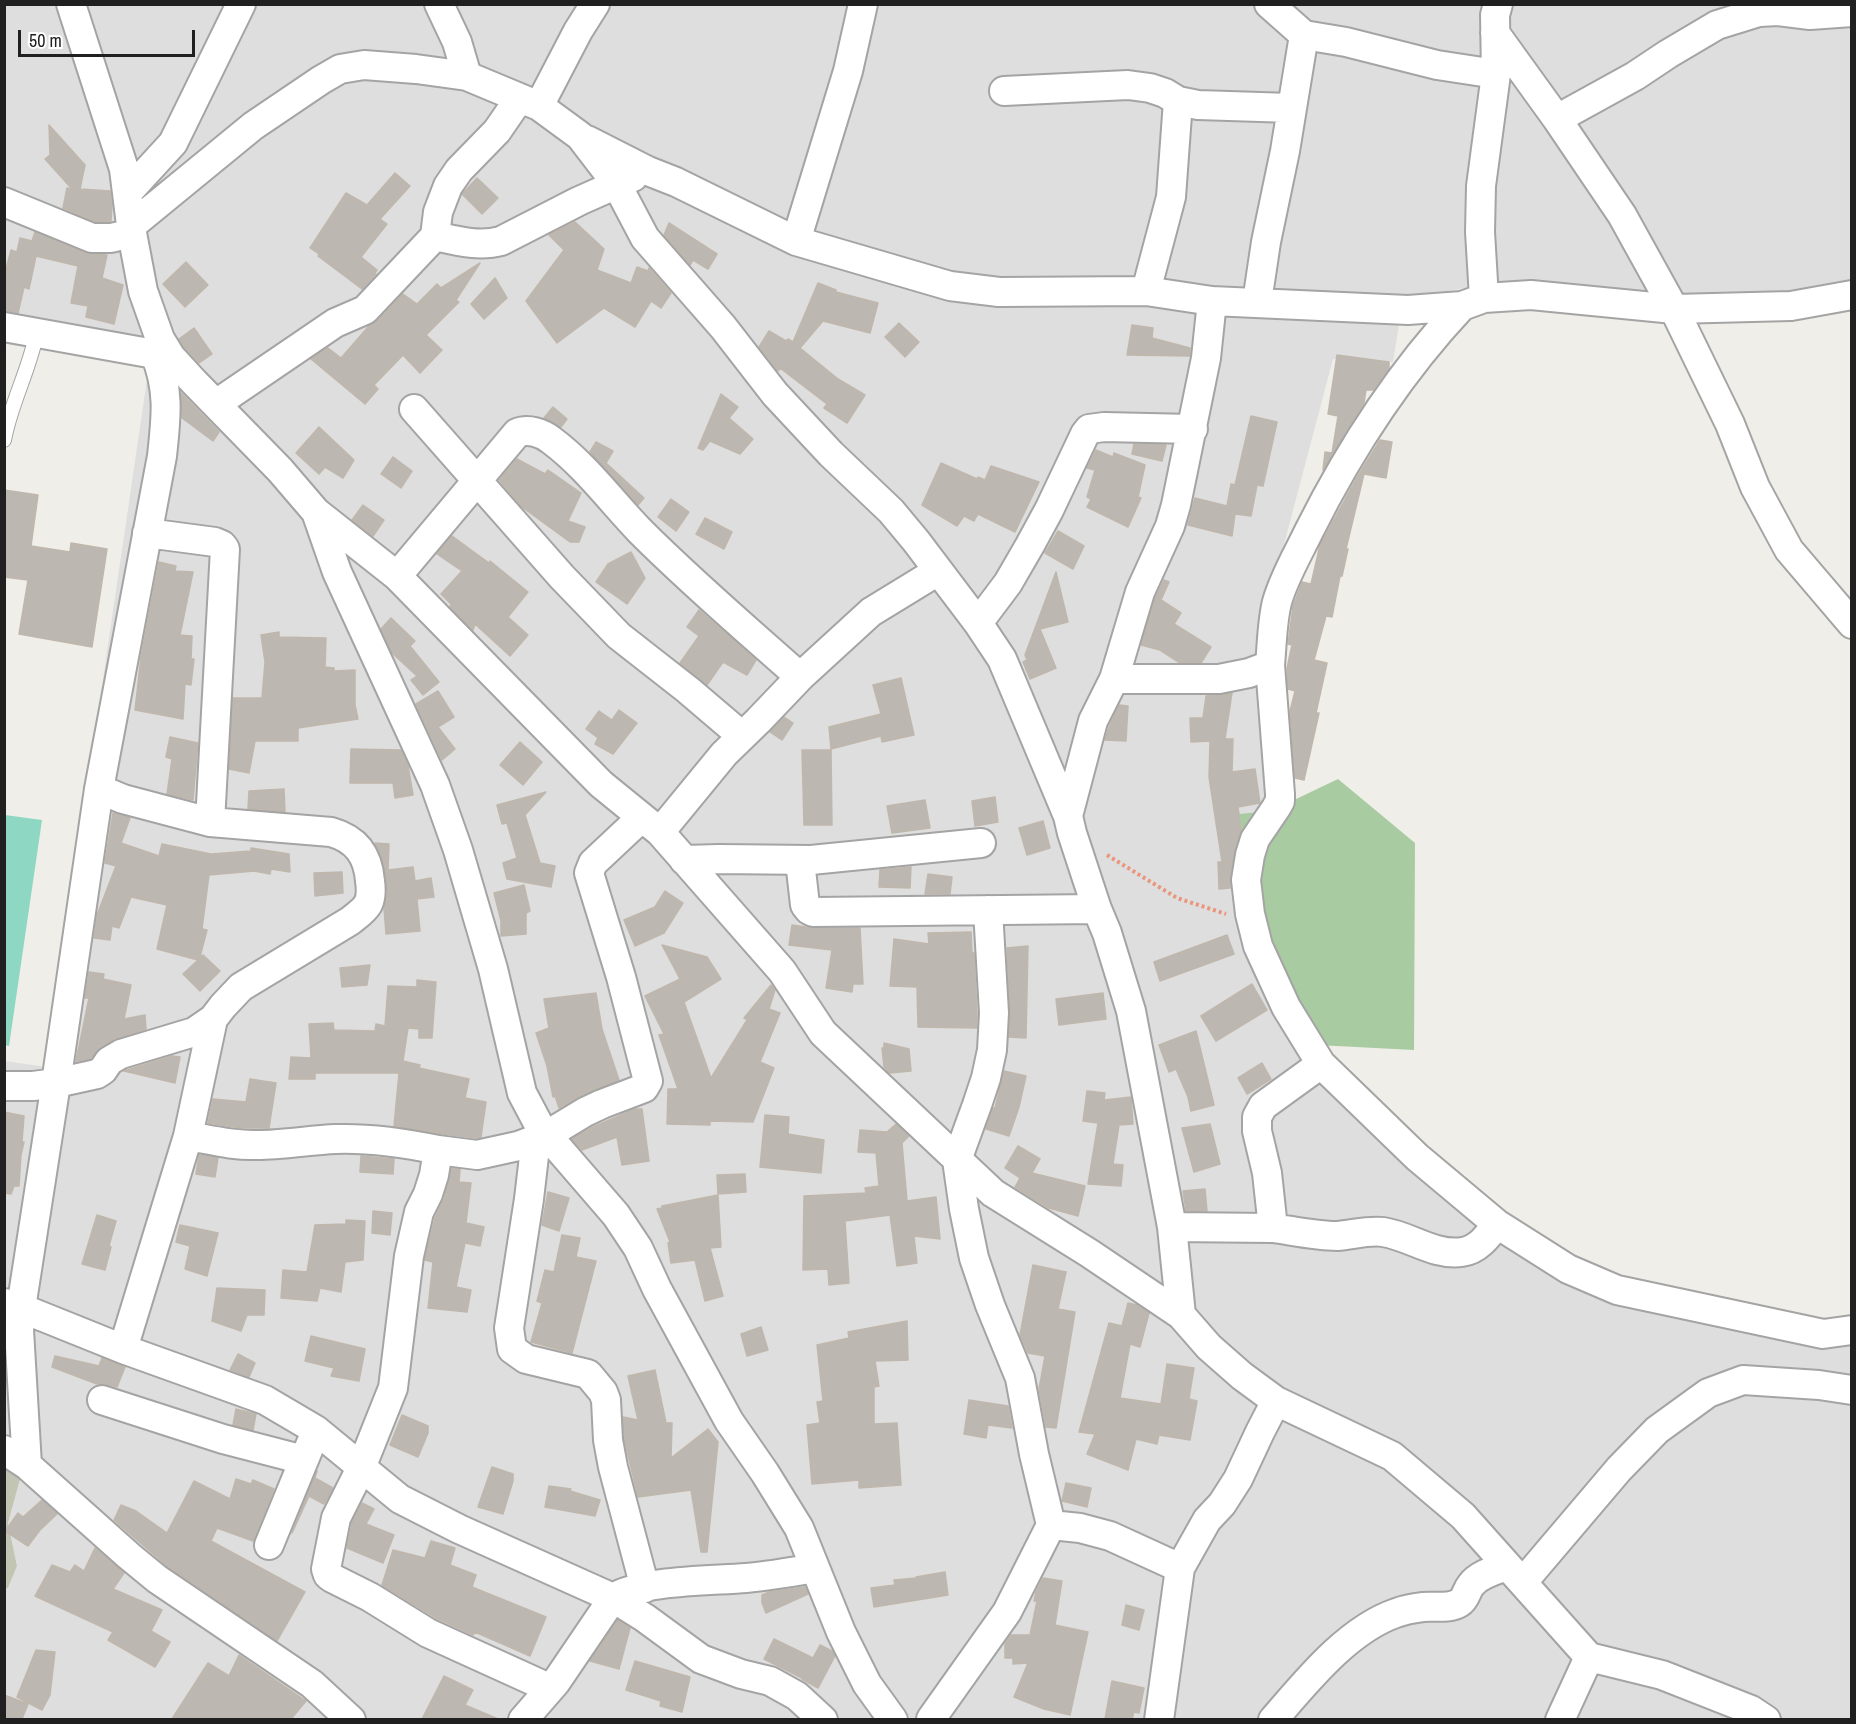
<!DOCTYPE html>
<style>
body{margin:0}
#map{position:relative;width:1856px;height:1724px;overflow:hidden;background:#f0eee8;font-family:"Archivo Narrow",sans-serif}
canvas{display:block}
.frame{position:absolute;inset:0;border:6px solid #202020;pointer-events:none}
.scale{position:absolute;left:18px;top:30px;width:177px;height:27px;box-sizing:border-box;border:3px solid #202020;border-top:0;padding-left:8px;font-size:18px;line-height:21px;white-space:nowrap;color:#202020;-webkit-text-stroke:4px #fff;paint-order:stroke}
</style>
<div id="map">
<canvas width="1856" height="1724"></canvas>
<div class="frame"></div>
<div class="scale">50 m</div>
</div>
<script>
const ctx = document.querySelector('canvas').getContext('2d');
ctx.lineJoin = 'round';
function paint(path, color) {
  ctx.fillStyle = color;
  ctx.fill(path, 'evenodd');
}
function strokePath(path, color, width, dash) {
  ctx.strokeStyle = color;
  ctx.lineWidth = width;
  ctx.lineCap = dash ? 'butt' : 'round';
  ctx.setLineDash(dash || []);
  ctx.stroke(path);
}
const residential = new Path2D(`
 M5 5H1851V292L1791 303 1482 285 1403 299 1393 362 1333 359 1273 586 1271 811 1239 814 1317 1045 1421 1154 1566 1263 1799 1322 1851 1321V1719H5V1589L8 1588 17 1566 8 1523 22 1472 4 1459 5 1061 46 1067 149 366 5 344Z`);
const construction = new Path2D(`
 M4 1458 22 1472 8 1523 17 1566 8 1588 5 1589Z`);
const forest = new Path2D(`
 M1338 779 1415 843 1414 1050 1317 1045 1245 921 1238 814 1271 811Z`);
const pitch = new Path2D(`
 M5 815 42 820 9 1046 4 1045Z`);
const building = new Path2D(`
 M49 125 85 165 80 189 110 191 112 205 111 221 95 222 63 208 67 188 72 189 45 159 50 155Z
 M395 173 410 186 380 219 387 224 361 257 377 270 375 273 376 274 362 289 318 256 319 254 310 248 346 193 367 205Z
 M477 178 498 198 482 214 462 194Z
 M575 222 604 249 597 270 631 283 637 267 648 271 649 268 671 293 661 308 651 301 635 327 604 308 557 343 526 301 564 250 549 235Z
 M669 223 717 254 708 269 693 260 690 265 664 235Z
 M35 232 86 253 107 255 102 278 123 285 114 324 86 317 88 306 71 303 78 266 36 256 29 289 24 287 18 313 4 311V277L11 250 17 252 20 238 32 241Z
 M186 262 208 285 185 307 163 284Z
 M480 263 456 300 459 302 426 335 442 350 420 373 403 355 374 385 378 389 365 404 311 359 328 348 341 358 369 326 377 321 403 294 417 304 437 284 441 288Z
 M495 278 507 298 484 319 471 304Z
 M818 283 836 290V292L878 303 870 333 823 321 800 348 838 379 865 395 847 423 824 408 827 404 780 368 778 371 759 347 769 331 786 341 788 339 793 342Z
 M899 323 919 342 905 357 885 337Z
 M1132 325 1153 328 1152 338 1190 348V356L1127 355Z
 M194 328 212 354 199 363 184 347 179 339Z
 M1337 355 1389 362V368L1373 390H1366L1364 403 1323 470 1325 452 1332 453 1338 416 1328 414Z
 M181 393 219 432 213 441 182 418Z
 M721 394 738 407 729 418 753 439 740 454 710 441 703 450 698 448Z
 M553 407 567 419 561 427 544 418Z
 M1251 416 1277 422 1263 486 1257 485 1251 516 1235 514 1232 536 1188 525 1195 498 1227 506 1231 484 1235 485Z
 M319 427 354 460 343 478 325 467 319 474 296 453Z
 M1380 440 1392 442 1386 478 1364 474 1346 549H1348L1342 576H1340L1332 617 1326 616 1314 660 1327 663 1316 713H1319L1304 780 1295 778 1290 711 1295 691 1288 689 1287 668 1292 645 1288 644 1293 606 1302 582 1311 584 1320 545 1356 479Z
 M596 442 613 451 606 463 644 498 638 505 590 452Z
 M1134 444 1166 445 1162 461 1132 454Z
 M1096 450 1113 457 1114 453 1145 465 1138 497 1141 498 1128 527 1087 507 1091 499 1087 497 1095 470 1087 468Z
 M393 457 412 471 401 488 381 474Z
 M517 459 545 474 548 470 581 493 568 521 585 527 579 542H570L522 507 499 480Z
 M941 463 977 479 978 477 985 480 991 466 1039 482 1015 532 978 514 974 521 964 516 957 526 922 505Z
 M4 490 38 495 31 546 70 552 71 543 107 549 92 647 19 634 28 580 4 577Z
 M671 499 689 512 676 531 658 517Z
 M363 505 384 520 373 536 352 520Z
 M705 518 732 532 724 549 696 534Z
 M1058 531 1084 546 1073 569 1045 553Z
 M452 536 489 563 490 561 528 592 508 617 528 635 510 656 475 624 473 630 450 607 451 604 441 594 462 571 437 554Z
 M631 552 645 578 627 604 596 582 608 564Z
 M159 562 176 566 175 571 193 572 180 635 192 636 191 659H194L191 685 185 684 183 719 135 710 141 657Z
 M1056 572 1068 622 1040 629 1056 668 1030 679 1023 662 1027 660 1025 655Z
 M1164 580 1169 582 1161 600 1181 613 1174 624 1211 647 1201 663H1180L1160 650 1141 645 1155 598Z
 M699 610 756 660 747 675 723 662 707 685 680 663 699 636 687 627Z
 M391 618 415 641 410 646 439 682 423 695 411 680 417 676 392 653 381 629Z
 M279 632V637L326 638 325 667 334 668V671L355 670V705L358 719 298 728V741H255L249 773 229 769 233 698H262L265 662 261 635Z
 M901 678 914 735 882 742 881 736 831 749 829 727 881 714 873 685Z
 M438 691 454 717 438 727 455 749 442 760 416 704Z
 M1232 693 1225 739H1233L1232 772 1255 769 1260 803 1238 807 1241 830 1234 852 1230 877V888L1219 889 1218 862H1222L1209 777 1210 741 1191 742 1190 718H1203L1206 696Z
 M1119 705 1128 706 1126 741 1105 740 1109 727Z
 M619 710 637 723 613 754 595 744 598 738 586 729 599 711 612 720Z
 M784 717 793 723 782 740 770 732Z
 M170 737 198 743 193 800 167 794 172 759 166 757Z
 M520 742 542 762 523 785 500 765Z
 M351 749 401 750 408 766 413 795 395 798 393 783H350Z
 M802 750H831L832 825H804Z
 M284 789 285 812 248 809 249 791Z
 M546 792 525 815 540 863 555 866 551 887 507 879 503 863 517 858 507 823 502 824 497 805Z
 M995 797 998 822 975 826 972 801Z
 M925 800 930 828 892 833 887 806Z
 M113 813 130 818 121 843 159 856 162 844 211 854 251 851V848L289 854 290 872 271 869 270 874 254 871 209 875 202 929 207 930 200 957 203 955 220 971 200 991 183 974 198 960 157 949 167 905 131 897 119 928 112 926 110 940 94 938 97 915 116 866 105 863Z
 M1043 821 1050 848 1027 855 1019 828Z
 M375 843 389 844 388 870 413 867 415 881 431 878 434 897 417 899 420 931 386 934 384 908 387 894 386 879 382 859Z
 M911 867 910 888 879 887 880 870Z
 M342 872 343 893 315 896 314 873Z
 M928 874 952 877 950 894H925Z
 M524 885 530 911 526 913V934L501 936V921L494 893Z
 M665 891 683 903 664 933 635 946 624 920 655 907Z
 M792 925 813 928H860L863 984H853L852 992 826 988 832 950 789 945Z
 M971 932 972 953H974L977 1013V1028L918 1027 917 987 890 986 894 939 929 944 928 933Z
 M1227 935 1234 954 1160 981 1154 962Z
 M662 945 707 957 721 979 684 1002 711 1078 747 1020 744 1018 771 985 775 990 769 1009 780 1013 760 1062 774 1068 753 1122 710 1121V1125L667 1124 668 1089H678L659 1035 664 1034 645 996 680 979Z
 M1028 946 1026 1038 1009 1037 1010 1012 1007 948Z
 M370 965 367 985 342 987 340 968Z
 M89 972 104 974 103 979 131 985 124 1019 145 1015 146 1029 113 1040 100 1047 90 1059 79 1061H76L89 998H85Z
 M417 980 436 982 432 1038H419V1029L408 1028 403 1061 420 1065 419 1068 469 1079 465 1098 486 1102 481 1137 476 1138 443 1134 394 1126 399 1073H315V1079H289L291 1057 311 1058 309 1024 333 1023 334 1030 375 1031 376 1024 385 1026 388 986 417 987Z
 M1252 984 1267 1010 1216 1041 1201 1016Z
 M596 993 602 1029 619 1080 578 1097 559 1108 555 1096 553 1097 547 1066 536 1033 549 1028 544 999Z
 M1103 993 1106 1019 1059 1025 1056 999Z
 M1196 1031 1214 1105 1191 1111 1188 1097 1176 1069 1169 1072 1159 1045Z
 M884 1043 909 1049 911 1071 889 1073 884 1067 882 1048H884Z
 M172 1056 180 1057 175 1083 124 1071Z
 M1262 1063 1271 1079 1247 1094 1238 1078Z
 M1004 1071 1026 1076 1019 1107 1009 1136 986 1129 993 1108H995Z
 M250 1079 276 1083 269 1128H241L208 1123 213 1099 246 1102Z
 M1087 1091 1105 1093 1104 1100 1131 1097 1133 1124 1119 1125 1113 1164 1123 1165 1121 1186 1088 1184 1098 1123 1083 1121Z
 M635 1109H642L649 1161 622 1165 617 1137 582 1150 572 1139 593 1127Z
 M4 1112 24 1116 22 1142H24L21 1155 19 1186H14L11 1194 4 1193Z
 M765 1115 789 1117 788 1134 824 1140 821 1173 760 1167Z
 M896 1124 909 1136 902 1143 907 1201 936 1197 940 1239 914 1236 917 1263 897 1266 890 1215 845 1221 849 1283 829 1285 828 1269 803 1270 804 1196 866 1193 865 1188 879 1186 876 1153 858 1152 860 1130 887 1132Z
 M1210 1124 1220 1164 1194 1172 1182 1128Z
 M1018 1146 1040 1159 1032 1173 1085 1186 1078 1216 1049 1208 1015 1187 1020 1178 1005 1168Z
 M199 1155 218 1158 215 1177 196 1174Z
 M361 1156 394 1159 393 1174 360 1172Z
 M452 1168 460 1169 459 1182 471 1183 466 1223 484 1227 480 1246 465 1243 456 1287 471 1290 467 1312 428 1308 433 1262 425 1260V1259L435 1218 444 1199Z
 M745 1174 746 1192 718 1194 717 1175Z
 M1205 1189 1207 1211H1186L1183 1191Z
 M548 1192 569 1198 559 1231 542 1225Z
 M718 1195 721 1247 710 1248 723 1296 705 1301 695 1260 671 1263 668 1243 670 1242 657 1209 662 1208V1206Z
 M373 1211 392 1213 390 1235 372 1233Z
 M97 1215 116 1221 109 1246 111 1247 105 1270 82 1264Z
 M346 1220 365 1221 363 1260 345 1262 341 1292 320 1288 317 1301 281 1298 283 1270 307 1272 315 1225 346 1224Z
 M180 1225 218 1233 207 1276 185 1269 190 1246 176 1242Z
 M562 1235 580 1238 576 1257 596 1261 572 1353 531 1342 542 1303 537 1301 545 1270 554 1272Z
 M1033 1265 1066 1272 1058 1309 1075 1312 1056 1428 1046 1427 1039 1389 1045 1356 1028 1353 1020 1335Z
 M217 1288 265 1290 264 1315H247L241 1331 212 1321Z
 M1128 1303 1137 1305 1149 1313 1140 1347 1130 1344 1120 1398 1161 1404 1167 1364 1194 1368 1189 1399 1197 1401 1190 1440 1159 1435 1157 1444 1136 1439 1128 1470 1087 1454 1095 1434 1079 1432 1109 1323 1122 1326Z
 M907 1321 908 1360 875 1361 879 1386 874 1387V1424L897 1423 901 1485 859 1488V1480L812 1484 807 1425 820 1423 817 1402 823 1401 817 1345 849 1338 848 1332Z
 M761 1327 768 1350 747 1356 741 1334Z
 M311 1336 365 1349 359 1381 331 1376 334 1368 305 1361Z
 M238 1354 255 1363 249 1377 230 1370Z
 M55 1356 99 1366 102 1358 125 1367 117 1387 106 1384H97L52 1367Z
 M655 1370 666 1423H672L671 1458 708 1429 718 1442 707 1552H701L691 1490 638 1497 624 1438 623 1417 638 1420 628 1376Z
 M969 1400 1008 1406 1012 1428 988 1425 986 1438 964 1434Z
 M236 1409 256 1414 253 1430 233 1425Z
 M402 1415 428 1426V1433L418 1457 390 1445Z
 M492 1467 513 1474V1481L503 1514 478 1507Z
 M317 1471 315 1478 333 1488 324 1504 309 1496 292 1533Z
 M236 1479 251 1484 253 1480 274 1489 253 1541 217 1528 211 1541 305 1592 277 1641 167 1566 114 1520 121 1505 136 1511 167 1533 194 1481 230 1499Z
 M1066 1483 1091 1488 1087 1507 1062 1501Z
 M549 1486 571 1489 570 1491 600 1500 595 1516 545 1507Z
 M42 1500 57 1514 40 1530 28 1546 5 1531 18 1513 23 1517Z
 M362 1503 374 1509 366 1524 394 1535 383 1563 347 1548 352 1523Z
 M431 1541 455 1548 450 1565 476 1575 472 1587 546 1617 530 1656 475 1632 473 1635 436 1618 382 1585 393 1550 425 1558Z
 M95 1548 124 1573 113 1589 162 1610 151 1631 170 1642 155 1667 108 1640 113 1632 35 1596 52 1565 70 1572 75 1565 84 1571Z
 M945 1572 948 1595 874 1607 871 1588 895 1585 894 1580 916 1578V1577Z
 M1043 1578 1062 1581 1055 1625 1088 1632 1070 1715 1044 1709 1014 1697 1028 1663 1013 1664V1658H1005V1644L1011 1635H1030L1037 1601H1034L1036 1592Z
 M805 1587 808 1594 766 1613 762 1603V1595L769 1592Z
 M1126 1605 1144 1610 1139 1630 1122 1625Z
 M618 1620 630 1628 619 1669 590 1661Z
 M774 1639 813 1658 820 1645 832 1651 835 1656 818 1688 802 1679V1678L764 1659Z
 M36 1650 55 1652 50 1695 42 1710 17 1697Z
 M239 1655 306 1701 291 1719H172L208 1663 229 1676Z
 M635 1661 690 1677 682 1712 660 1706 661 1701 626 1690Z
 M444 1676 473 1690 465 1705 498 1719H422Z
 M1112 1681 1144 1688 1139 1713 1134 1712 1132 1719H1105Z
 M4 1695 28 1704 22 1719H4Z`);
const path = new Path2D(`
 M1107 855 1177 898 1226 914`);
const lane = new Path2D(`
 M4 440C11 402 30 369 37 331`);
const street = new Path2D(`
 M71 4 124 169 132 233 143 291 160 339 171 357 194 382 280 470 316 512 397 576 601 784 660 832 782 971 823 1033 993 1193 1089 1253 1181 1315 1209 1347 1242 1376 1276 1401 1392 1456 1463 1516 1589 1657 1662 1675 1751 1710 1766 1720
 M439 4 457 42 467 76
 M1269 4 1304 35 1346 42 1437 65 1496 74
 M1495 33 1557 119 1622 215 1674 309 1730 424 1755 487 1789 550 1852 624
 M1004 91 1128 85 1150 88 1165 93 1178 101 1198 105 1291 108
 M539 106 578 31 595 4
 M1557 119 1635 76 1668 54 1717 25 1759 12 1778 11 1810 15 1852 12
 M587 140 648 171 676 182 796 241 950 286 999 292 1146 291 1212 301 1408 310 1462 306 1484 298 1531 295 1674 309 1791 306 1852 295
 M128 192 173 143 241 4
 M4 202 92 238H111L132 233
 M131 226 253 126 321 80 340 69 364 65 416 69 467 76 539 106 580 136 616 183 645 238 723 327 775 394 831 454 891 511 916 541 978 623 1002 659 1068 816 1072 833 1097 909 1107 933 1131 1011 1172 1227 1181 1315
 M435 236C457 241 479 247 501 241L579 201 633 177
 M796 241 848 71 863 4
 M1146 291 1171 197 1178 101
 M1484 298 1480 232 1481 186 1496 74 1495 15 1498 4
 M1257 302 1266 242 1285 151 1304 35
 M4 327 171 357
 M216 404 335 323 365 310 435 236 438 212 448 186 459 170 497 131 519 99
 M414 409 562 577 619 636 688 690 742 736
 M316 512 337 572 435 785 458 850 493 969 522 1093 540 1127 616 1215 638 1248 657 1289 729 1421 765 1473 799 1528 841 1632 867 1684 893 1720
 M397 576 517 433C528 428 542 433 551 440 586 466 611 501 641 532 692 583 746 629 800 677
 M978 623 1008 583 1030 545 1049 510 1085 434 1089 429 1104 427 1193 429
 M1270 665 1280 794V801L1276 808 1255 839 1250 855 1246 880 1250 914 1258 946 1286 1007 1321 1064 1417 1157 1497 1224 1568 1269 1617 1290 1823 1334 1852 1330
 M1114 679H1219L1249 673 1270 665C1272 644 1272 622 1277 602 1284 577 1298 554 1309 531 1350 449 1399 373 1462 306
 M99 789 123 799 210 822 225 549 222 545 215 542 147 533
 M1068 816 1093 721 1114 679 1140 592 1170 526 1176 505 1206 358 1212 301
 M660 832 724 754 758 721 800 677 871 612 938 571
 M684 860 719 859 811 860 981 843
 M800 861 805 905 809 910 813 912 1097 909
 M1321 1064 1263 1106 1257 1117V1131L1267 1173 1273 1228C1294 1231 1316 1236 1337 1236 1352 1235 1368 1230 1383 1232 1410 1236 1434 1256 1462 1252 1478 1250 1488 1236 1497 1224
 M4 1086H33L56 1083 99 789 162 456C166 419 170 390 155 354
 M188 1136C211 1140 234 1146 257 1145 284 1145 310 1140 336 1139 370 1138 405 1143 438 1150
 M536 1139 529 1199 509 1328 512 1349 526 1359 588 1374 603 1392 606 1400 608 1440 613 1467 645 1588
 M1172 1227 1273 1228
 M4 1303 21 1308 123 1349 265 1400 316 1430 400 1499 459 1529 613 1598 645 1618 701 1659 741 1674 770 1681 797 1696 823 1720
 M123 1349 188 1136 213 1019
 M102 1400 223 1439 304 1460
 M4 1450 27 1465 129 1556 157 1579 312 1684 351 1720
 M27 1465 19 1330 21 1308 56 1083 97 1074 103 1070 109 1061 121 1054 194 1032 213 1019 223 1006 241 987 350 921C356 916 364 911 368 904 371 898 371 888 370 881 368 855 356 839 331 832L210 822
 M1051 1525 1080 1528 1110 1536 1180 1568
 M269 1545 311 1443
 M1523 1582 1619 1469 1657 1430 1708 1393 1743 1380 1819 1385 1852 1390
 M549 1688 428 1633 370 1597 332 1578 328 1575 326 1569 336 1518 361 1468 393 1388 409 1256 419 1212 428 1194 434 1175 438 1150 477 1155 518 1146 547 1135 585 1112 602 1104 644 1088 648 1081 621 977 589 873 593 863 641 818
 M931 1719 1007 1612 1051 1525 1034 1454 1020 1378 990 1305 974 1258 964 1209 957 1160 977 1105 986 1078 992 1050 994 1013 988 910
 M523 1720 556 1682 613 1598C642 1580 711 1581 746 1578 769 1576 792 1572 815 1568
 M1159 1720 1180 1568 1207 1520 1222 1504 1238 1479 1260 1432 1276 1401
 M1273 1720C1306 1682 1347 1630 1396 1613 1404 1610 1414 1608 1423 1607 1434 1606 1449 1609 1459 1603 1466 1599 1466 1591 1471 1585 1479 1574 1496 1570 1507 1566
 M1560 1720 1589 1657`);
paint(residential, '#dedede');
paint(construction, '#c2c4b4');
paint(forest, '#a9cba1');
paint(pitch, '#8ed7c3');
paint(building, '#bdb7b1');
strokePath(building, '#c0b7ac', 1.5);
strokePath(lane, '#a4a4a4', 16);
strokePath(street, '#a4a4a4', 32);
strokePath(path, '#ec957d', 4, [3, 3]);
strokePath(lane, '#fff', 14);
strokePath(street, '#fff', 28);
</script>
